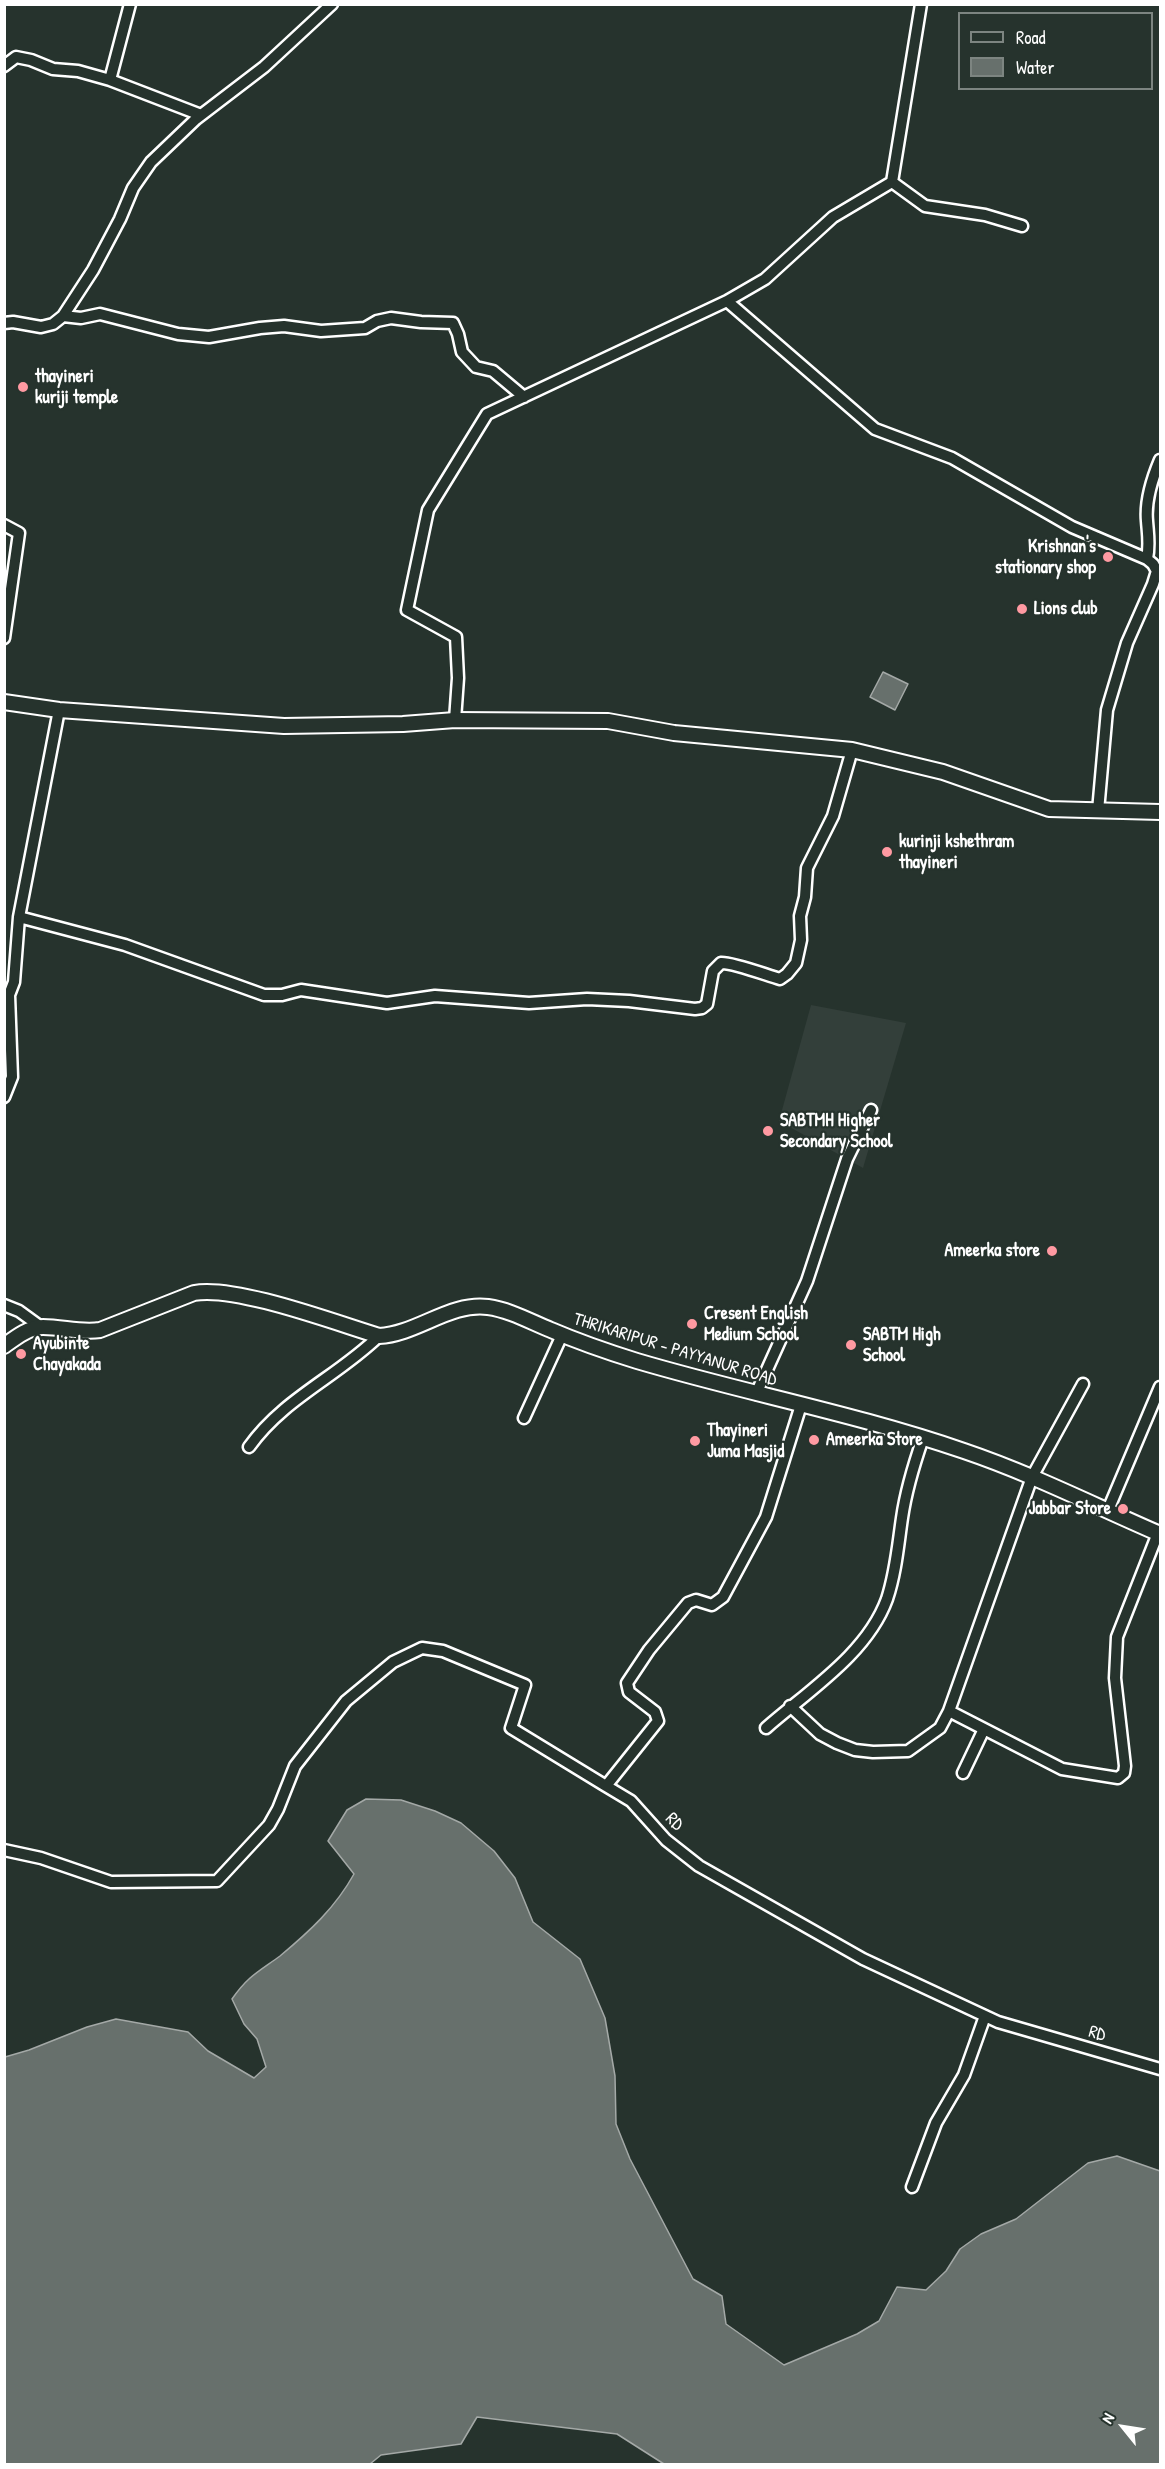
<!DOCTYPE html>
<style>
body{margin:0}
#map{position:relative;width:1165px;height:2469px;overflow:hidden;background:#26332d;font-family:"Patrick Hand",sans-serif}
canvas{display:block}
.frame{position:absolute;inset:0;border:6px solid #fff;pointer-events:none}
.legend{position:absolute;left:958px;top:12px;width:195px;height:78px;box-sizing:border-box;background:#26332d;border:2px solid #7d8581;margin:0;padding:8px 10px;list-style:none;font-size:18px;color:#fff}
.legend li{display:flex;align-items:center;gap:12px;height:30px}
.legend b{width:30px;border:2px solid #7d8581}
.north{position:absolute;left:1093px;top:2397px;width:60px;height:60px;-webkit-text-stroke:4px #26332d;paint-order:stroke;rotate:300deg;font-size:16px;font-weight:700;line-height:24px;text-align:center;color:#fff}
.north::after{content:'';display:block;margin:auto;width:21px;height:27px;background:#fff;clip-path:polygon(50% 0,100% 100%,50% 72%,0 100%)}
</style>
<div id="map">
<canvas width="1165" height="2469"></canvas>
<div class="frame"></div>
<ul class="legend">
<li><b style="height:8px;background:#26332d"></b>Road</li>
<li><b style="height:16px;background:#67706c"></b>Water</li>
</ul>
<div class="north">N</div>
</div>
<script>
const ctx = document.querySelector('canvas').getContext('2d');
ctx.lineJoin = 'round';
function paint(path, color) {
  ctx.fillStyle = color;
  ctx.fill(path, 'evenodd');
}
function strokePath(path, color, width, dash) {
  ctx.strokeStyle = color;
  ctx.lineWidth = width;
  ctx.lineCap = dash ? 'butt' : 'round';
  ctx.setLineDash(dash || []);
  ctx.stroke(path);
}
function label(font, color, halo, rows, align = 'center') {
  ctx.font = font + ' "Patrick Hand",sans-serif';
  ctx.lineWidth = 4.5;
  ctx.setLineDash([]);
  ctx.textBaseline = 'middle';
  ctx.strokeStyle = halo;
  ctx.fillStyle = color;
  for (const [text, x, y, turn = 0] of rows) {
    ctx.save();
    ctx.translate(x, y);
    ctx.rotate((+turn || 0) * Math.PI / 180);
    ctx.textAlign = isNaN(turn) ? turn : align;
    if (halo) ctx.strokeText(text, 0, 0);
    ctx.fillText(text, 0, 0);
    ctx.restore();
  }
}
const built = new Path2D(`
 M811 1005 906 1023 863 1168 779 1121Z`);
const water = new Path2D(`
 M883 672 908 684 895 710 870 697Z
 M366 1799 401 1800 435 1811 461 1823 494 1851 515 1878 533 1922 580 1959 605 2018 615 2076 616 2124 630 2159 693 2279 722 2296 726 2324 784 2365 857 2334 879 2321 897 2287 926 2290 946 2271 960 2249 981 2234 1016 2219 1088 2163 1117 2156 1160 2171V2464H664L617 2434 477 2417 461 2444 381 2455 370 2464H5V2057L29 2050 87 2027 116 2019 188 2032 208 2051 254 2078 266 2067 257 2039 244 2024 232 1999C248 1976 258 1972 280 1956 310 1931 335 1908 354 1874L328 1841 347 1810Z`);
const street = new Path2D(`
 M4 66 16 57 31 60 53 69 78 71 110 80 201 115
 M110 80 130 4
 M892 182 925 206 985 215 1022 226
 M727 301 875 429 952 458 1072 527 1147 559
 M63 316 81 318 100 314 178 334 209 337 260 328 284 326 321 331 365 328 377 321 391 318 421 322 453 323 458 334 462 352 476 367 493 371 524 397
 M4 323 13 322 41 327 53 324 63 316 93 270 120 219 133 188 151 162 196 119 264 67 332 4
 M4 525 19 533 4 638
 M455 720 458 678 456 637 407 610 428 510 487 414 727 301 765 279 833 217 892 182 921 4
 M1098 811 1107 710 1127 643 1153 584 1157 571 1153 564 1147 559C1150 545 1148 535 1147 521 1145 500 1152 479 1160 460
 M19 917 125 945 264 995H282L301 990 387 1003 435 996 529 1003 587 999 629 1001 695 1009 702 1008 707 1004 713 971 721 963C732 962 766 975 780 979L787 974 796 963 801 940 800 916 805 897 807 868 833 816 852 750
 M4 995H9L14 982 19 917 59 710
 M4 1097 12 1077 9 995
 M4 1305 19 1311 41 1327
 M1083 1384 1032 1477 949 1711 1062 1769 1118 1778 1124 1773 1125 1766 1115 1678 1117 1637 1158 1533
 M756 1394 807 1281 847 1159 871 1110
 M801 1405 766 1517 723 1597 712 1605 696 1600 688 1603 649 1650 627 1683 629 1692 655 1712 658 1721 606 1786 631 1801 666 1840 699 1866 863 1959 998 2022 1160 2069
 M524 1418 562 1335
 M249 1447C284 1398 337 1377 379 1336
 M1108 1510 1160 1387
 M790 1706 820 1734 837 1743 855 1750 873 1752 908 1751 940 1728 949 1711
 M766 1728C808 1691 867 1654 887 1599 896 1572 898 1545 902 1518 906 1490 914 1464 923 1438
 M963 1773 984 1729
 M4 1850 41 1858 111 1882 217 1881 269 1825 278 1809 295 1766 346 1701 393 1662 422 1648 443 1651 525 1685 511 1728 606 1786
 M912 2187 936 2123 964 2075 985 2016`);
const secondary = new Path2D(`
 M4 702 59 710 284 726 403 724 455 720 608 721 674 733 852 750 943 772 1049 809 1160 812
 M4 1346C15 1338 29 1327 43 1327 63 1327 80 1333 100 1330L194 1293C235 1285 336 1323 379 1336 417 1334 450 1302 488 1307 510 1310 531 1322 551 1330 579 1342 608 1352 637 1361 745 1393 857 1414 964 1451 1032 1474 1095 1506 1160 1534`);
const markers = [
 [23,387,6,"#ff9aa2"],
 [1108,557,6,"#ff9aa2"],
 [1022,609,6,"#ff9aa2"],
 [887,852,6,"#ff9aa2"],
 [768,1131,6,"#ff9aa2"],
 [1052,1251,6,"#ff9aa2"],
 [692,1324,6,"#ff9aa2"],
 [851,1345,6,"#ff9aa2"],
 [21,1354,6,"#ff9aa2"],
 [814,1440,6,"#ff9aa2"],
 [695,1441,6,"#ff9aa2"],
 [1123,1509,6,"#ff9aa2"]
];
const poiNames = [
 ["thayineri",35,377],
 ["kuriji temple",35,398],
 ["Krishnan's",1096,547,"right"],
 ["stationary shop",1096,568,"right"],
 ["Lions club",1034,609],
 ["kurinji kshethram",899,842],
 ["thayineri",899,863],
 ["SABTMH Higher",780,1121],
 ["Secondary School",780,1142],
 ["Ameerka store",1040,1251,"right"],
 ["Cresent English",704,1314],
 ["Medium School",704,1335],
 ["SABTM High",863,1335],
 ["School",863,1356],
 ["Ayubinte",33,1344],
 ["Chayakada",33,1365],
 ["Thayineri",707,1431],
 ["Juma Masjid",707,1452],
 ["Ameerka Store",826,1440],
 ["Jabbar Store",1111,1509,"right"]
];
const streetNames = [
 ["THRIKARIPUR - PAYYANUR ROAD",675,1350,17],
 ["RD",674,1822,46],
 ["RD",1097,2034,16]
];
paint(built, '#333f3a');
paint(water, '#67706c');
strokePath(water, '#a4a9a7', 1.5);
strokePath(street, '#fff', 15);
strokePath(secondary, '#fff', 18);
strokePath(street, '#26332d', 10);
strokePath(secondary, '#26332d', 14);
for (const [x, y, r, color] of markers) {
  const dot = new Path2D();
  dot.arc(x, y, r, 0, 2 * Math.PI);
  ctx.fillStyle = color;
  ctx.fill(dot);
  strokePath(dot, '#26332d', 2);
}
label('bold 18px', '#fff', '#26332d', poiNames, 'left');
label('18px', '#fff', '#26332d', streetNames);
</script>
